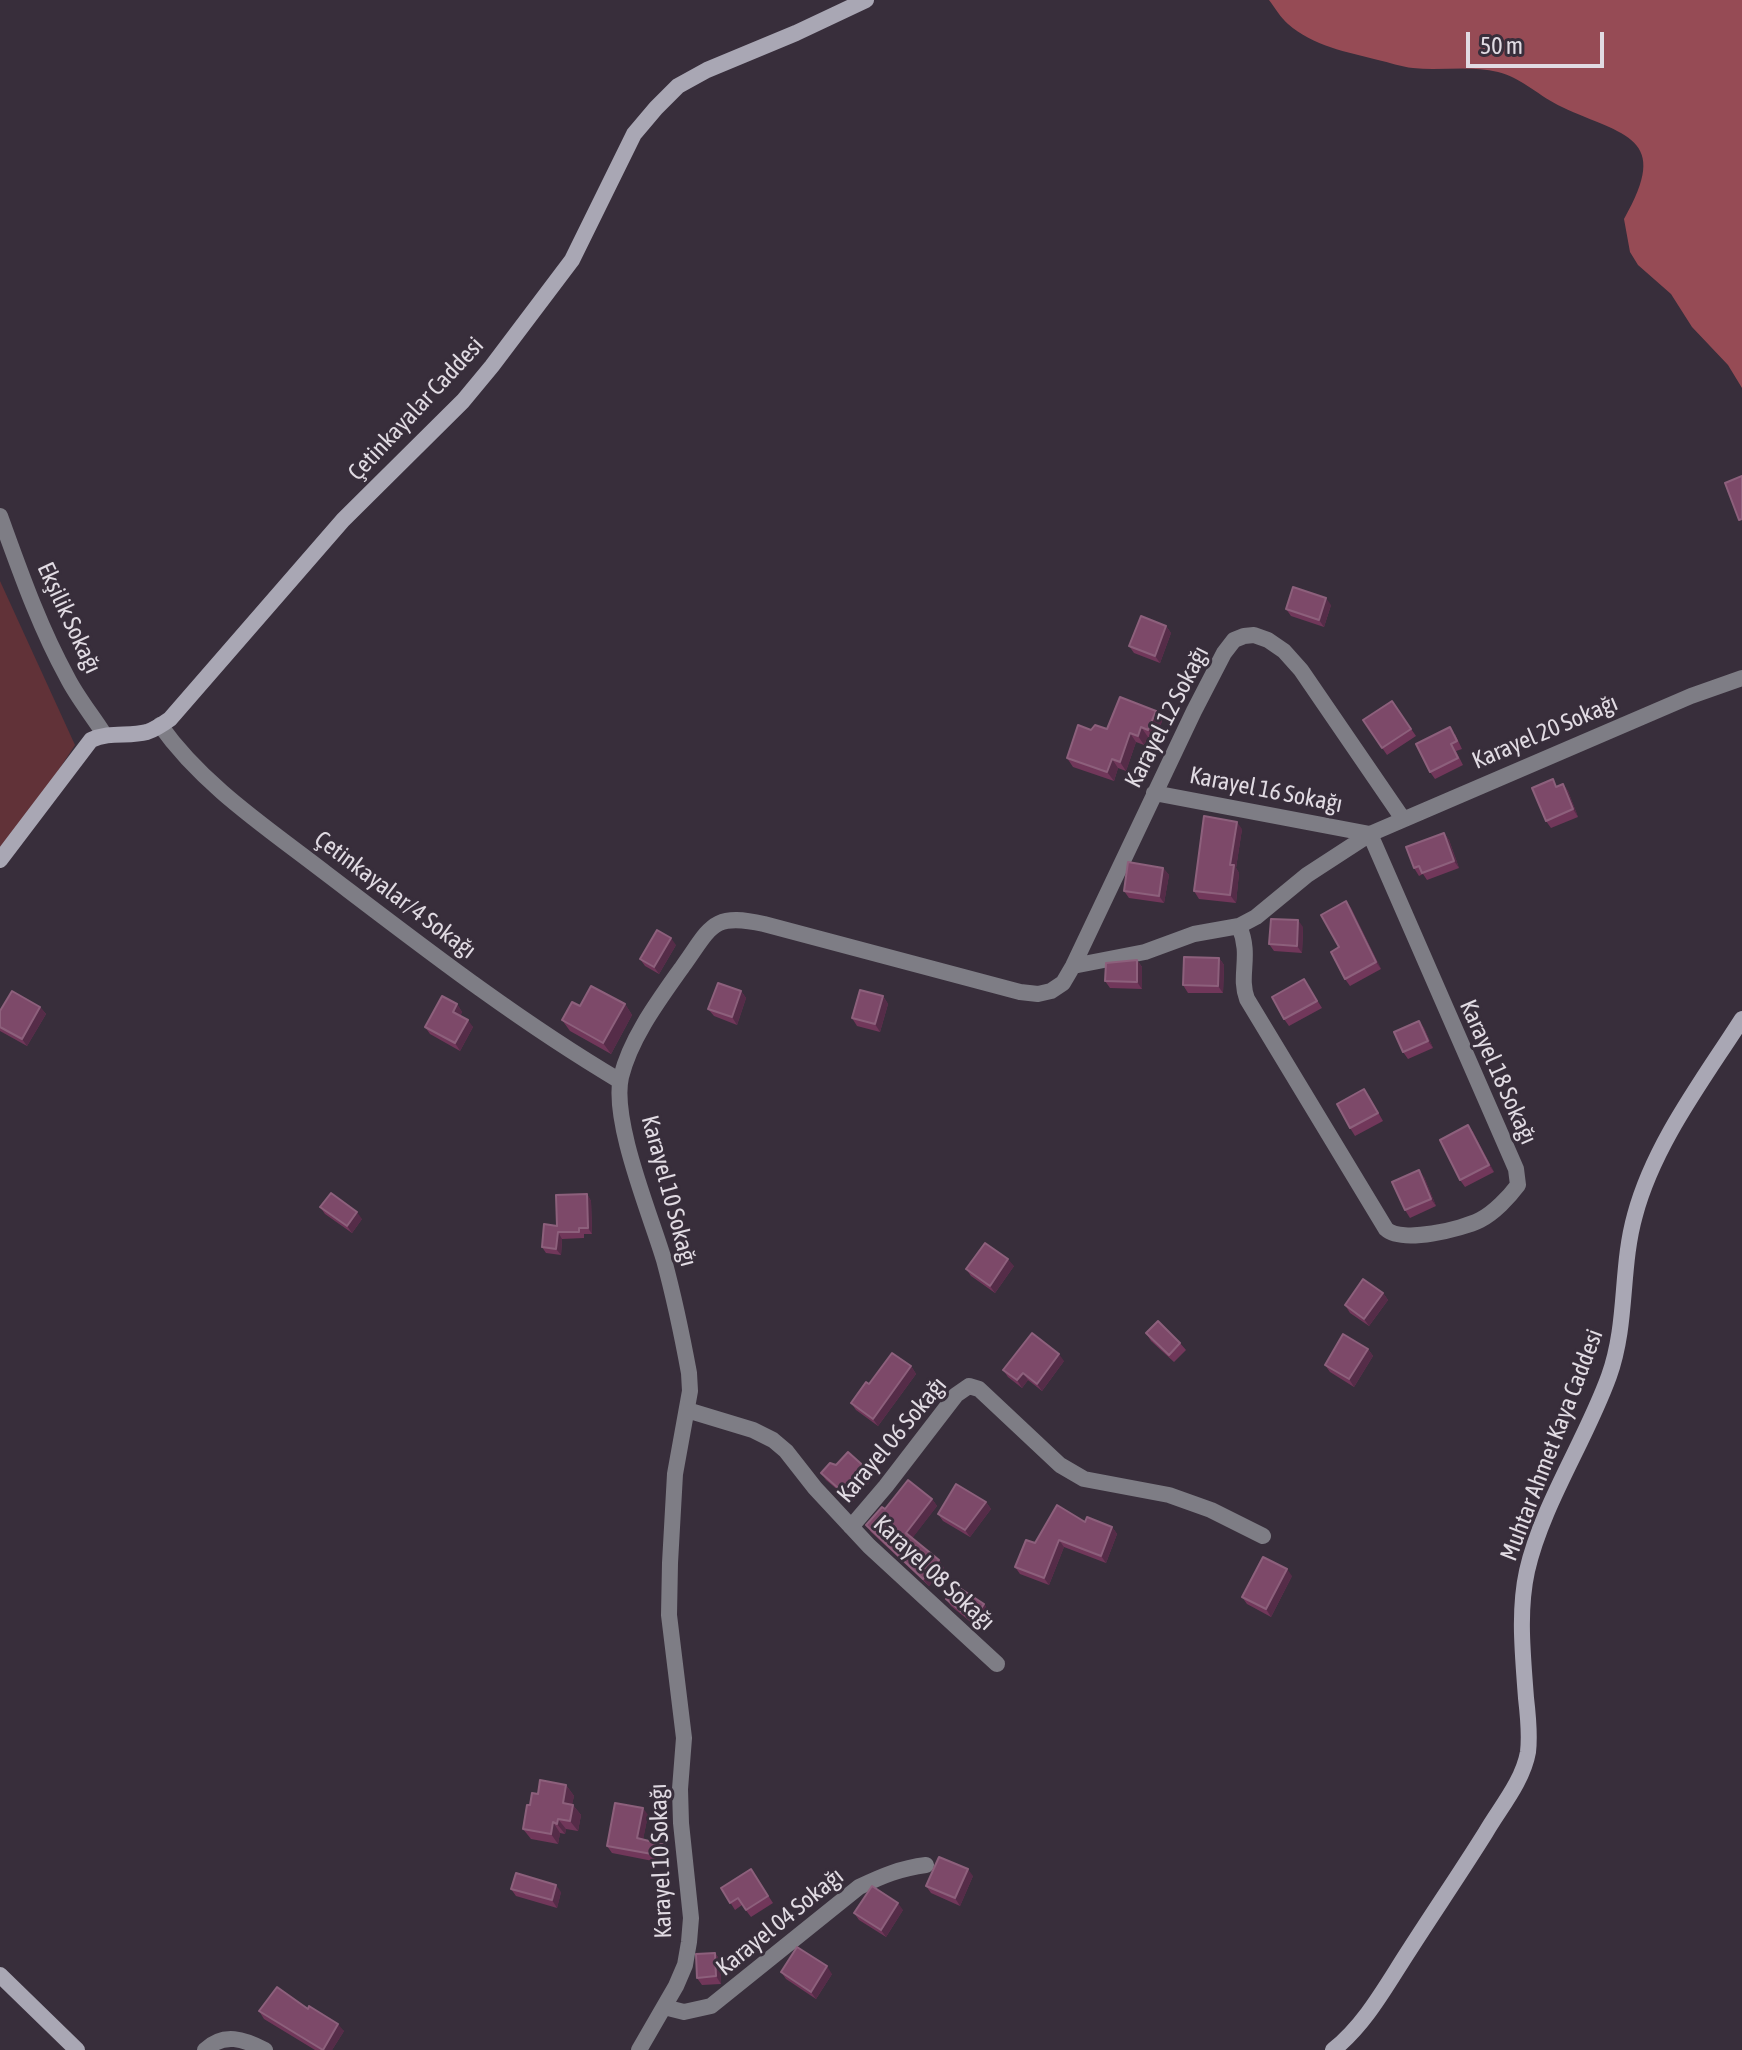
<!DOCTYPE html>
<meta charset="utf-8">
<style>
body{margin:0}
#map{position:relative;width:1742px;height:2050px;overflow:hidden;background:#382e3b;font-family:"Asap Condensed",sans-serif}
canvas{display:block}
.scale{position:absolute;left:1466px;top:32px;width:138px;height:36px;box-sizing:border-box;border:4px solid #e1dbe3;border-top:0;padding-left:10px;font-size:24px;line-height:28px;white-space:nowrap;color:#e1dbe3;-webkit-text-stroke:6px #382e3b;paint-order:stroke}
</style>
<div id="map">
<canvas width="1742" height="2050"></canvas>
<div class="scale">50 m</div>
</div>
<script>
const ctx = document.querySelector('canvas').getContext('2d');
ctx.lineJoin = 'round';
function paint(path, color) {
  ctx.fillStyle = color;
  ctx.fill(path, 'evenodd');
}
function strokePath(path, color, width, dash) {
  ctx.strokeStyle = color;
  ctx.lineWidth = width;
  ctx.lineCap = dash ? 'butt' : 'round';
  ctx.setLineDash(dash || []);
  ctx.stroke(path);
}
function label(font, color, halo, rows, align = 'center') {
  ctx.font = font + ' "Asap Condensed",sans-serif';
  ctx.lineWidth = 6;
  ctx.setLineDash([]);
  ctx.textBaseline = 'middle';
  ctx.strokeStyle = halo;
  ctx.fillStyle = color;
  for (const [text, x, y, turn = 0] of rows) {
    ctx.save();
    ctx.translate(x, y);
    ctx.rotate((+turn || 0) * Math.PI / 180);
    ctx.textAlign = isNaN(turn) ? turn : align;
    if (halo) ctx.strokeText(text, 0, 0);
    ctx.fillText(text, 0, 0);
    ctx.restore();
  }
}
const green = new Path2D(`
 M0 581 75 745 0 860Z`);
const forest = new Path2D(`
 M1269 0H1742V388L1728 365 1692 327 1671 294 1638 265 1630 252 1624 219C1672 136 1624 136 1562 107 1540 97 1522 78 1498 72 1470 65 1441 71 1413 68 1401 67 1389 62 1378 60 1347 52 1313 46 1288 24 1281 18 1275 8 1269 0Z`);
const street = new Path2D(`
 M0 516C20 571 39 626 67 677 77 697 92 715 104 734
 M160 725C203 786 269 829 327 874 423 947 517 1020 620 1081
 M1154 793 1370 834
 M1239 926C1252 956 1238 975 1247 999L1386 1229C1402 1244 1462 1229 1480 1220 1494 1213 1509 1197 1518 1185L1516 1169 1370 834
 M1073 966 1145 952 1194 934 1239 926 1256 917 1307 875 1370 834 1691 696 1742 678
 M687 1410 753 1430 773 1440 786 1451 815 1488 869 1546 997 1664
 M851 1527 886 1486 956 1395 969 1386 979 1389 1060 1465 1084 1479 1169 1495 1211 1510 1263 1536
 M664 2007 684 2012 711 2006 859 1887C882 1876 901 1868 926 1865
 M205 2050C224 2032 244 2039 265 2050
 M639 2050 676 1986 685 1965 689 1942 691 1918 681 1823 680 1789 684 1738 669 1615 670 1563 675 1474 690 1391 689 1373C682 1335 674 1297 664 1260 651 1216 611 1121 621 1077 631 1037 659 1000 683 966 711 927 712 912 764 924L1020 992 1038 994 1051 991 1063 983 1073 966 1194 711 1224 653 1234 640 1244 636 1254 635 1268 640 1284 651 1301 670 1403 819`);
const secondary = new Path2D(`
 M0 860 91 740C110 731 128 737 147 732 156 729 163 724 170 719L343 520 463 401 492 366 572 260 634 134 656 108 678 86 707 70 796 33 866 0
 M0 1975 77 2050
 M1333 2050C1366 2024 1387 1984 1410 1949 1435 1910 1461 1872 1486 1832 1500 1808 1523 1781 1528 1752 1530 1735 1528 1715 1526 1698 1523 1656 1518 1612 1527 1571 1542 1505 1586 1440 1609 1376 1628 1323 1620 1268 1635 1215 1654 1144 1703 1080 1742 1019`);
const wall = new Path2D(`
 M1331 605 1324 627 1291 616 1286 609Z
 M1166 626 1171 633 1160 663 1134 653 1129 646Z
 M1392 701 1416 736 1387 755 1363 720Z
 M1156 711 1162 721 1155 740 1148 737 1144 745 1136 742 1126 771 1118 768 1114 781 1073 767 1067 758 1091 730 1107 729Z
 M1455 734 1462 749 1456 751 1463 765 1435 779 1430 772Z
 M1563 784 1568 791 1578 817 1551 828 1546 821 1558 786Z
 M1242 829 1236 868 1239 873 1236 903 1199 899 1194 891Z
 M1444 833 1449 840 1459 868 1427 880 1423 874 1419 876 1414 868Z
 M1163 868 1169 875 1164 903 1129 898 1124 891Z
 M1346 901 1351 908 1381 969 1350 986 1345 979 1339 947Z
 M1303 927 1302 953 1274 951 1269 944Z
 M676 945 659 974 645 966 640 959Z
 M1219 958 1224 965 1223 993H1188L1183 985Z
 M1137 960 1142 967V989L1110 988 1105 981Z
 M1304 979 1322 1008 1289 1026 1284 1019Z
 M741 991 746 998 737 1025 714 1016 708 1009Z
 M883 996 888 1004 880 1032 857 1026 852 1018Z
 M457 1004 462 1012 460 1016 473 1027 460 1051 430 1034 425 1027Z
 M625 1004 632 1015 611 1054 570 1031 562 1020 580 1006Z
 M40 1007 46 1014 27 1046 0 1031V1011Z
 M1419 1021 1424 1028 1433 1048 1408 1059 1403 1052Z
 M1369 1096 1383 1121 1355 1136 1350 1128Z
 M1468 1125 1473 1132 1494 1172 1465 1187 1460 1180Z
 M1424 1177 1436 1206 1410 1218 1405 1210Z
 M587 1194 591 1201 592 1234H584V1238L562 1239 561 1255 546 1253 542 1247 557 1226Z
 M320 1207 362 1219 352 1233 325 1214Z
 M1014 1266 995 1293 971 1276 966 1269Z
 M1383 1293 1388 1300 1369 1326 1350 1313 1345 1305Z
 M1146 1333 1180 1343 1186 1350 1174 1362 1151 1341Z
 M1368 1349 1373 1356 1354 1387 1330 1372 1325 1365Z
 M1064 1361 1042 1391 1028 1380 1022 1388 1008 1377 1003 1370Z
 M911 1366 916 1374 878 1426 856 1410 851 1403 869 1384Z
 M821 1473 873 1478 852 1502 826 1480Z
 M932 1499 937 1506 912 1538 939 1560 944 1568 929 1586 871 1532 866 1525 885 1509Z
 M986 1502 991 1509 970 1537 943 1521 938 1514Z
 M1085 1522 1112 1527 1117 1534 1106 1563 1064 1547 1049 1585 1020 1574 1015 1567Z
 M1292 1576 1271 1617 1247 1604 1242 1597Z
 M946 1599 984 1604 989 1611 978 1628 951 1606Z
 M566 1785 574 1796 572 1804 581 1815 578 1831 566 1829 565 1834 560 1833 558 1844 531 1839 523 1829 530 1805 538 1794Z
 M648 1815 643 1839 665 1845 670 1852 668 1864 612 1853 607 1846Z
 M751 1869 773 1903 751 1917 742 1905 735 1910 721 1888Z
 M973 1876 960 1906 931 1893 926 1886Z
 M511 1889 561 1892 557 1908 516 1896Z
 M903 1910 886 1937 859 1920 854 1913Z
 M715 1953 720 1960 721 1984 702 1985 697 1978Z
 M781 1972 832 1974 816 1999 786 1979Z
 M308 2009 344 2031 332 2050H315L264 2019 259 2011Z`);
const shadedWall = new Path2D(`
 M1326 598 1331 605 1324 627 1319 620Z
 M1166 626 1171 633 1160 663 1155 656Z
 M1156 711 1162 721 1155 740 1148 730Z
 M1141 727 1148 737 1144 745 1138 736Z
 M1130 733 1136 742 1126 771 1120 762Z
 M1112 759 1118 768 1114 781 1107 772Z
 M1563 784 1568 791 1578 817 1573 809Z
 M1237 822 1242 829 1236 868 1239 873 1236 903 1230 895V865Z
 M1444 833 1449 840 1459 868 1454 861Z
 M1163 868 1169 875 1164 903 1159 896Z
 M1346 901 1351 908 1381 969 1376 962Z
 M1298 920 1303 927 1302 953 1297 946Z
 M671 938 676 945 659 974 654 967Z
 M1219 958 1224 965 1223 993 1218 986Z
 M1137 960 1142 967V989L1137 982Z
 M741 991 746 998 737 1025 732 1017Z
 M883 996 888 1004 880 1032 875 1024Z
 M457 1004 462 1012 458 1019 453 1012Z
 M625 1004 632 1015 611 1054 603 1043Z
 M40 1007 46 1014 27 1046 22 1039Z
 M468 1020 473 1027 460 1051 455 1043Z
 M1419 1021 1424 1028 1433 1048 1428 1041Z
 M1468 1125 1473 1132 1494 1172 1489 1165Z
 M1419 1170 1424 1177 1436 1206 1431 1199Z
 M587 1194 591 1201 592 1234 588 1228Z
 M357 1212 362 1219 352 1233 347 1226Z
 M558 1232 562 1239 561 1255 556 1249Z
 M1008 1259 1014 1266 995 1293 990 1286Z
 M1383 1293 1388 1300 1369 1326 1364 1319Z
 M1368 1349 1373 1356 1354 1387 1349 1379Z
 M1059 1354 1064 1361 1042 1391 1037 1384Z
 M911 1366 916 1374 878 1426 873 1419Z
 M1023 1373 1028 1380 1022 1388 1017 1380Z
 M868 1470 873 1478 852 1502 846 1495Z
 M932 1499 937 1506 911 1540 906 1533Z
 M986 1502 991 1509 970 1537 965 1530Z
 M1112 1527 1117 1534 1106 1563 1101 1556Z
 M1059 1540 1064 1547 1049 1585 1044 1578Z
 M939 1560 944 1568 929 1586 923 1579Z
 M1287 1569 1292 1576 1271 1617 1266 1609Z
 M984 1604 989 1611 978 1628 973 1621Z
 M566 1785 574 1796 570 1814 563 1803Z
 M573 1805 581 1815 578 1831 570 1821Z
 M643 1808 648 1815 642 1845 637 1838Z
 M558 1819 566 1829 565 1834 557 1824Z
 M553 1822 560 1833 558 1844 551 1834Z
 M665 1845 670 1852 668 1864 663 1856Z
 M968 1869 973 1876 960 1906 955 1898Z
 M556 1885 561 1892 557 1908 552 1900Z
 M898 1903 903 1910 886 1937 881 1930Z
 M715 1953 720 1960 721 1984 716 1976Z
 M827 1966 832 1974 816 1999 811 1992Z
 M338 2024 344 2031 332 2050H323Z`);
const building = new Path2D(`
 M1742 476V519L1739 520 1725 483Z
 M1293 587 1326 598 1319 620 1286 609Z
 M1141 616 1166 626 1155 656 1129 646Z
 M1120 697 1156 711 1148 730 1141 727 1138 736 1130 733 1120 762 1112 759 1107 772 1067 758 1078 725 1091 730 1095 725 1107 729Z
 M1392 701 1411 729 1382 748 1363 720Z
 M1450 727 1457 741 1451 744 1458 758 1430 772 1416 744Z
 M1553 779 1556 787 1563 784 1573 809 1546 821 1532 788Z
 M1204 816 1237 822 1230 865H1234L1230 895 1194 891Z
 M1444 833 1454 861 1422 873 1419 866 1414 868 1406 847Z
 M1128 862 1163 868 1159 896 1124 891Z
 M1346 901 1376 962 1345 979 1331 952 1339 947 1321 915Z
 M1271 919 1298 920 1297 946 1269 944Z
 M657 930 671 938 654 967 640 959Z
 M1184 957 1219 958 1218 986 1183 985Z
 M1137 960V982L1105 981 1106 963Z
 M1304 979 1317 1001 1284 1019 1272 997Z
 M718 983 741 991 732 1017 708 1009Z
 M591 986 625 1004 603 1043 562 1020 572 1002 580 1006Z
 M860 990 883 996 875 1024 852 1018Z
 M12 991 40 1007 22 1039 0 1027V1011Z
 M442 996 457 1004 453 1012 468 1020 455 1043 425 1027Z
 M1419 1021 1428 1041 1403 1052 1394 1032Z
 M1364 1089 1378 1113 1350 1128 1337 1104Z
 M1468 1125 1489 1165 1460 1180 1440 1140Z
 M1419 1170 1431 1199 1405 1210 1392 1182Z
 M331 1193 357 1212 347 1226 320 1207Z
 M587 1194 588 1228H579V1232H558L556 1249 542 1247 544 1224 557 1226 556 1195Z
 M985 1243 1008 1259 990 1286 966 1269Z
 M1363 1279 1383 1293 1364 1319 1345 1305Z
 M1158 1321 1180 1343 1169 1355 1146 1333Z
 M1032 1333 1059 1354 1037 1384 1023 1373 1017 1380 1003 1370Z
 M1343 1334 1368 1349 1349 1379 1325 1365Z
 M892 1353 911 1366 873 1419 851 1403 866 1382 869 1384Z
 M848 1452 868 1470 846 1495 821 1473 830 1463 836 1465Z
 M908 1480 932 1499 906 1533 939 1560 923 1579 866 1525 882 1507 885 1509Z
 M956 1484 986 1502 965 1530 938 1514Z
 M1057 1505 1085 1522 1087 1517 1112 1527 1101 1556 1059 1540 1044 1578 1015 1567 1026 1540 1035 1543Z
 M1263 1557 1287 1569 1266 1609 1242 1597Z
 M955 1585 984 1604 973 1621 946 1599Z
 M540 1780 566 1785 563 1803 573 1805 570 1821 558 1819 557 1824 553 1822 551 1834 523 1829 527 1805H530L532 1793 538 1794Z
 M615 1803 643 1808 637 1838 665 1845 663 1856 607 1846Z
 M939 1857 968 1869 955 1898 926 1886Z
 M751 1869 768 1896 746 1910 738 1898 730 1903 721 1888Z
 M516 1873 556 1885 552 1900 511 1889Z
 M872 1886 898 1903 881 1930 854 1913Z
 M797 1947 827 1966 811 1992 781 1972Z
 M715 1953 716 1976 697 1978 696 1954Z
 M277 1987 308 2009 309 2006 338 2024 323 2050 259 2011Z`);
const streetNames = [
 ["Çetinkayalar Caddesi",416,409,-47],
 ["Ekşilik Sokağı",69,618,65],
 ["Karayel 12 Sokağı",1167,717,-63],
 ["Karayel 20 Sokağı",1545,732,-23],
 ["Karayel 16 Sokağı",1266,790,11],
 ["Çetinkayalar/4 Sokağı",395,895,37],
 ["Karayel 18 Sokağı",1498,1072,66],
 ["Karayel 10 Sokağı",669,1191,75],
 ["Karayel 06 Sokağı",892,1440,-50],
 ["Muhtar Ahmet Kaya Caddesi",1552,1445,-69],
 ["Karayel 08 Sokağı",934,1573,43],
 ["Karayel 10 Sokağı",661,1861,-92],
 ["Karayel 04 Sokağı",780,1922,-39]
];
paint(green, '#613238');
paint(forest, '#964b55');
strokePath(street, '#7e7d85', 16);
strokePath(secondary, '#a9a7b4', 16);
paint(wall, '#71375a');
paint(shadedWall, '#552c48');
paint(building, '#7d4969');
strokePath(building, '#8d607c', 2);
label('24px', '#e1dbe3', '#382e3b', streetNames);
</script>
